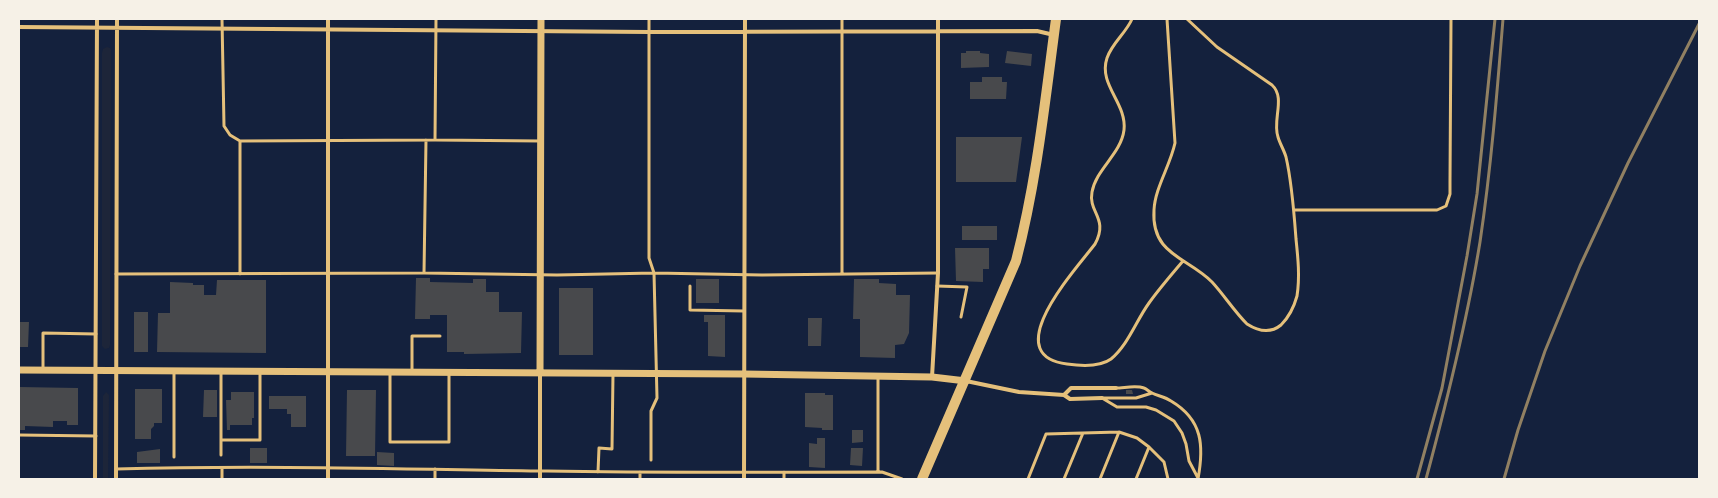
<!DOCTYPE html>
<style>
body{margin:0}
#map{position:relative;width:1718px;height:498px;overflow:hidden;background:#14213d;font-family:Merriweather,serif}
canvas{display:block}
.frame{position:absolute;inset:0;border:20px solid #f6f1e7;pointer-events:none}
</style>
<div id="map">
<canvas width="1718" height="498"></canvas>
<div class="frame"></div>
</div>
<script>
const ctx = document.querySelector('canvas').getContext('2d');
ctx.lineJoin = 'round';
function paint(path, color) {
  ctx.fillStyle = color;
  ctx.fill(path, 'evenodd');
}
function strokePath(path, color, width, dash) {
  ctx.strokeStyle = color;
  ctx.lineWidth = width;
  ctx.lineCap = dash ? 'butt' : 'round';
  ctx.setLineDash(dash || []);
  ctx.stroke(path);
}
const green = new Path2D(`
 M107 47 110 48 111 50 110 345 109 348 105 349 102 346V53L103 49Z
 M106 392 109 395 108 479H103V396Z`);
const building = new Path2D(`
 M966 51H980V53L989 54V67L961 68V53H966Z
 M1007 51 1032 54 1031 66 1005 63Z
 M982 77H1002V82H1007L1006 99H970V82H982Z
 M956 137H1022L1016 182H956Z
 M962 226H997V240H962Z
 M955 248H989V269H983V282L956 281Z
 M416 278H430V282L473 283V279H486V292H499V312H522L521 353 464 354V352H447V315H430V319H415Z
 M696 279H719V303H696Z
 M854 279H879V283L896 284V295H910L909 333 904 344 895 345V358L860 357V319H853Z
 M217 280H266V353L157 352 158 313H170V282L193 283V285H204V295H216Z
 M559 288H593V355H559Z
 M134 312H148V352H134Z
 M704 315H725V357L708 356V322H704Z
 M808 318H822L821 346H808Z
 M19 322H29L28 347H19Z
 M19 387 78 388V425H67V421H53V427L25 426V430H19Z
 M135 389H162V423H154V426L151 429V439H135Z
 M204 390H217V417H203Z
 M347 390H376L375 456H346Z
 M1126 390H1132L1133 394H1126Z
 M231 392H254V418H252V425H230V430H227L226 400H231Z
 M805 393H825V395H833V430H822V428L805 427Z
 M269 396H306V427H291V414H287V409H269Z
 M852 430H863V442L852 443Z
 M817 438H825V468L809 467V443L817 444Z
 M250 448H267V463H250Z
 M851 448H863L862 466 850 465Z
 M160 449V463H137V452Z
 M377 452 394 453V466L377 465Z`);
const service = new Path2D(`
 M222 19 224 126 230 135 240 141 435 140 541 141
 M649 19V258L654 273 657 398 651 411V460
 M1132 19C1126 33 1112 43 1107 58 1098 85 1127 103 1124 130 1121 154 1096 169 1092 192 1088 213 1109 218 1095 244 1077 268 996 355 1067 364 1081 366 1100 367 1111 359 1128 345 1136 321 1149 303 1159 289 1171 275 1183 261
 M1167 19 1175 143C1170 166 1155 188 1154 210 1151 255 1187 257 1212 282 1224 295 1234 311 1247 324 1258 331 1270 334 1281 325 1289 317 1294 307 1297 296 1300 277 1298 258 1296 239 1294 212 1292 183 1286 157 1284 150 1280 144 1278 137 1272 120 1286 98 1272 85L1217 47 1187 19
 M435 140 436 19
 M1294 210H1437L1446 206 1450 194V181L1451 19
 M424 273 426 140
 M842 273V19
 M116 274 424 273 557 275 654 273 762 275 938 273
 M240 274V141
 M690 286V310L744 311
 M937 286 967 287 961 317
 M43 370V333L96 334
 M174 371V457
 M390 372V442H449V373
 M412 372V336H440
 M1116 388C1124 388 1136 385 1144 388 1147 389 1149 392 1152 393 1158 396 1165 397 1171 401 1203 420 1204 446 1198 479
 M1102 398 1117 407H1146L1156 410 1174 421 1182 433 1186 444 1189 461 1198 478
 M1102 398H1136L1152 393
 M19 435 96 436
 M221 440H260V372
 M221 455V372
 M116 469C259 465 403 469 547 471 659 473 770 472 882 472L902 479
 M598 472 599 448 612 449 613 374
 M640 472V479
 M784 472V479
 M878 472V377
 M222 479V468
 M435 479V469
 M1028 479 1046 434 1119 432 1137 438 1149 447 1164 462 1168 479
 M1064 479 1083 433
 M1100 479 1119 432
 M1136 479 1149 447`);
const minor = new Path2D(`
 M19 27 649 32 1037 31 1054 35
 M932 377 938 273V19
 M966 381 1019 392 1064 395 1070 399 1102 398
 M1064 395 1071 388H1116
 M95 479 97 19
 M116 479 117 19
 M328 479V19
 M540 479V373
 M744 479 745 19`);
const tertiary = new Path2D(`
 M19 370 744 374 932 377 966 381
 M540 373 541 19`);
const trunk = new Path2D(`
 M922 479 1016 261C1037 180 1045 101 1056 19`);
const rail = new Path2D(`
 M1417 479 1442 388 1467 256 1477 194 1495 19
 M1426 479C1447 401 1467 322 1480 242 1491 168 1497 94 1503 19
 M1504 479 1518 430 1545 351 1580 266 1628 163 1699 24`);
paint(green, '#1d2539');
paint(building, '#48494c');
strokePath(service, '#e5c07b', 3);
strokePath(minor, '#e5c07b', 4);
strokePath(tertiary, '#e5c07b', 7);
strokePath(trunk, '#e5c07b', 10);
strokePath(rail, '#918062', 3);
</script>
